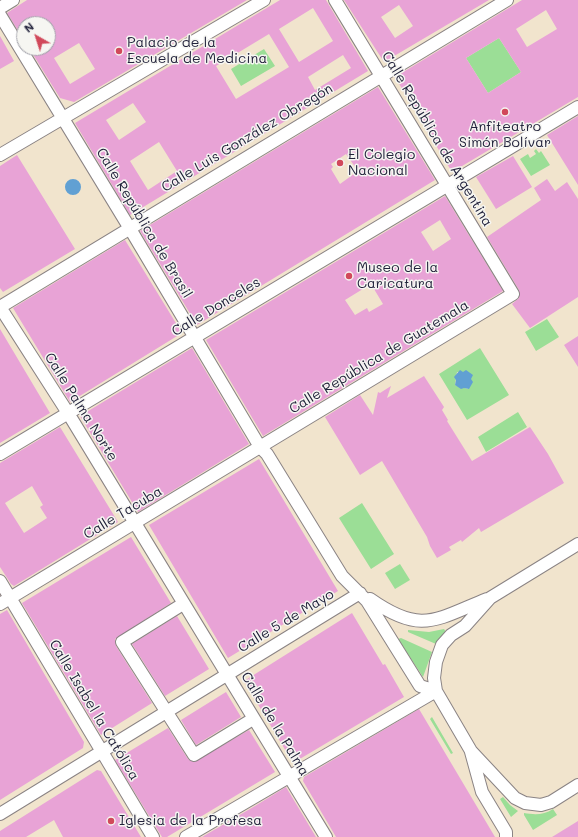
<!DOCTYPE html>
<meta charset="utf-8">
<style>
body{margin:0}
#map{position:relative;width:578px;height:837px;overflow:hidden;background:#f1e4cd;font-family:Mali,sans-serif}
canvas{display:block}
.north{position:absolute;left:16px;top:16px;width:40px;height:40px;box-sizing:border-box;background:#f6f6f2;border:1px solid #a1a1a9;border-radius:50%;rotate:321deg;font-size:11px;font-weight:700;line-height:16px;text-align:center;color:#22223b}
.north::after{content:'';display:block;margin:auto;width:14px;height:18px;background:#d1495b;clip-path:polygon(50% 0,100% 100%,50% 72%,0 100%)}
</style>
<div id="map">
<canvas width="578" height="837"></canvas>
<div class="north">N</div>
</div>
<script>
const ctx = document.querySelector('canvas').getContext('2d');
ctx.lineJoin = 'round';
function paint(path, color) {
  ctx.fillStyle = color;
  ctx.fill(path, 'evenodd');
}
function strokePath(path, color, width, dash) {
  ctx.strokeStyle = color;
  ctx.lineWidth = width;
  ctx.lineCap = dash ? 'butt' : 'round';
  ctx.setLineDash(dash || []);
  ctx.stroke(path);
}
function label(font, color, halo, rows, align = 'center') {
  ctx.font = font + ' Mali,sans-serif';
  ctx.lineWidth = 3;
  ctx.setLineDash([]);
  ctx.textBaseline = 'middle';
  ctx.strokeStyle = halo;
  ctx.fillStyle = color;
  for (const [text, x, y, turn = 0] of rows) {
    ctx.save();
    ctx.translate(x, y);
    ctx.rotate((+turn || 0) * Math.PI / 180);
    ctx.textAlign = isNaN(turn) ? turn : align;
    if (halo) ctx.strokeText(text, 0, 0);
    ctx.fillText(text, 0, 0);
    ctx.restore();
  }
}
const green = new Path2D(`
 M499 38 521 72 488 93 466 58Z
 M264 49 275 66 241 86 231 69Z
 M536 149 539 153 541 151 550 165 531 176 520 159 528 154 530 158 536 154 534 151Z
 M547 319 559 337 536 351 525 332Z
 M480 348 509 395 467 420 439 374ZM457 372 468 373 471 384 468 389 455 385Z
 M518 412 527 427 486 452 478 437Z
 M362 503 394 554 371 569 339 518Z
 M400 564 410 580 395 589 385 573Z
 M444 629 446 632 436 644 408 632V630L429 632Z
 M401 638 432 652 423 677 398 639Z
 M432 717 453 753 451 754 430 719Z
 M503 797 510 805 518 811 511 817 500 799Z
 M553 809 557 815 533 830 524 815V813C535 815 544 815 553 809Z`);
const water = new Path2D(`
 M65 187a8 8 0 1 1 16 0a8 8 0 1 1-16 0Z
 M460 370 463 372 466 370 473 375 471 379 473 382 469 389 464 388 461 389 455 385 456 380 454 377Z`);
const building = new Path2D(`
 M27 0H247L74 102 60 98 29 48H48V24H24V40L7 13ZM79 43 95 69 70 84 54 58Z
 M280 0H326L368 71 130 215 75 123ZM313 8 333 41 299 62 279 29ZM269 34 289 67 236 99 216 66ZM343 55 351 68 315 90 308 77ZM133 103 146 122 119 140 106 120ZM159 142 177 171 148 190 130 161Z
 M344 0H489L384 62ZM399 5 413 26 395 38 381 17Z
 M522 0H578V97L452 172 395 77ZM546 10 557 29 527 47 516 29ZM499 38 521 72 488 93 466 58Z
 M0 36 14 61 0 69Z
 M378 87 435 180 197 325 140 231ZM346 154 358 171 340 184 331 169 333 167 331 164Z
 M578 116V185L547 135Z
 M17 155 75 249 3 292 0 288V166Z
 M513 156 532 187 496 209 476 177Z
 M547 179 555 191 567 182 578 199V297L530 328 512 304 519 298V290L487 237 541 200 534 188Z
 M445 196 503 291 263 436 206 340ZM440 220 451 239 433 251 421 232ZM371 284 383 304 369 312 367 308 355 315 345 300Z
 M125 240 182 333 70 402 13 308Z
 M0 329 50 413 0 443Z
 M578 336V367L564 345Z
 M192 348 249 444 138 512 80 416Z
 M424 376 444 407 442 410 448 420 447 421 472 461 530 427 548 454 564 483 481 532 479 528 462 542 461 540 449 547 451 550 437 558 430 546 427 537 382 461 360 475 325 417 360 395 373 415 378 392 380 393 391 386 387 398Z
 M60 427 118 522 14 586 11 584 0 567V463ZM32 486 43 505 40 507 47 518 24 533 5 503Z
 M259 459 338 591 228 658 149 525Z
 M131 537 171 603 115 639 116 646 152 703 101 735 22 603Z
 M7 610 84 742 83 748 0 800V614Z
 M352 613 383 665 385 664 404 697 293 763 244 681Z
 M177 616 209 669 165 696 132 644Z
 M226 692 241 717 196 745 181 720Z
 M419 709 495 837H336L303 781 304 777Z
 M168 728 188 759 194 762 249 730 275 772 167 837H162L115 760Z
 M97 770 101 771 141 837H63L54 820 26 837H0V831Z
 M286 787 316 837H202L255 806Z
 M578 821V837H552Z`);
const minor = new Path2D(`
 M0 8 13 0
 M0 15 129 227 260 447 267 454 342 576 367 601 420 686 436 691
 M0 155 264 0
 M0 307 68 413 326 837
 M0 307 507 0
 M0 454 578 107
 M578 544 490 598 465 626 451 635 442 645 436 662 434 678 436 691 471 751 515 798 525 803 541 805 551 802 578 785
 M0 581 153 837
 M370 599C421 635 435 620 487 599
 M0 604 513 294 335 0
 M183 604 122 642 194 755 253 719
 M471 752 482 792 506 832V837
 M0 814 360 593
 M186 837 436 691`);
const markers = [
 [119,51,4,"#d1495b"],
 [505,112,4,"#d1495b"],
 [340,163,4,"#d1495b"],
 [349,276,4,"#d1495b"],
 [111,821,4,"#d1495b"]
];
const poiNames = [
 ["Palacio de la",127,43],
 ["Escuela de Medicina",127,59],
 ["Anfiteatro",505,127,"center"],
 ["Simón Bolívar",505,143,"center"],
 ["El Colegio",348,155],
 ["Nacional",348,171],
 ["Museo de la",357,268],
 ["Caricatura",357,284],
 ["Iglesia de la Profesa",119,821]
];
const streetNames = [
 ["Calle Luis González Obregón",247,138,-31],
 ["Calle República de Argentina",437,139,59],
 ["Calle República de Brasil",144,223,59],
 ["Calle Donceles",216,307,-31],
 ["Calle República de Guatemala",379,357,-31],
 ["Calle Palma Norte",81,407,58],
 ["Calle Tacuba",123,513,-31],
 ["Calle 5 de Mayo",286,621,-31],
 ["Calle Isabel la Católica",94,710,59],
 ["Calle de la Palma",275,724,59]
];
paint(green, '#9bde96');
paint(water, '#61a0d3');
paint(building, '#e8a3d6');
strokePath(minor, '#8a8384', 14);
strokePath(minor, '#fff', 12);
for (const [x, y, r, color] of markers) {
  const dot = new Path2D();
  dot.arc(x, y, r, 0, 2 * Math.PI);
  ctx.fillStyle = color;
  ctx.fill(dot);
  strokePath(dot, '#f6f6f2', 1.5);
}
label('14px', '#22223b', '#f6f6f2', poiNames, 'left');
label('14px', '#22223b', '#f6f6f2', streetNames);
</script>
